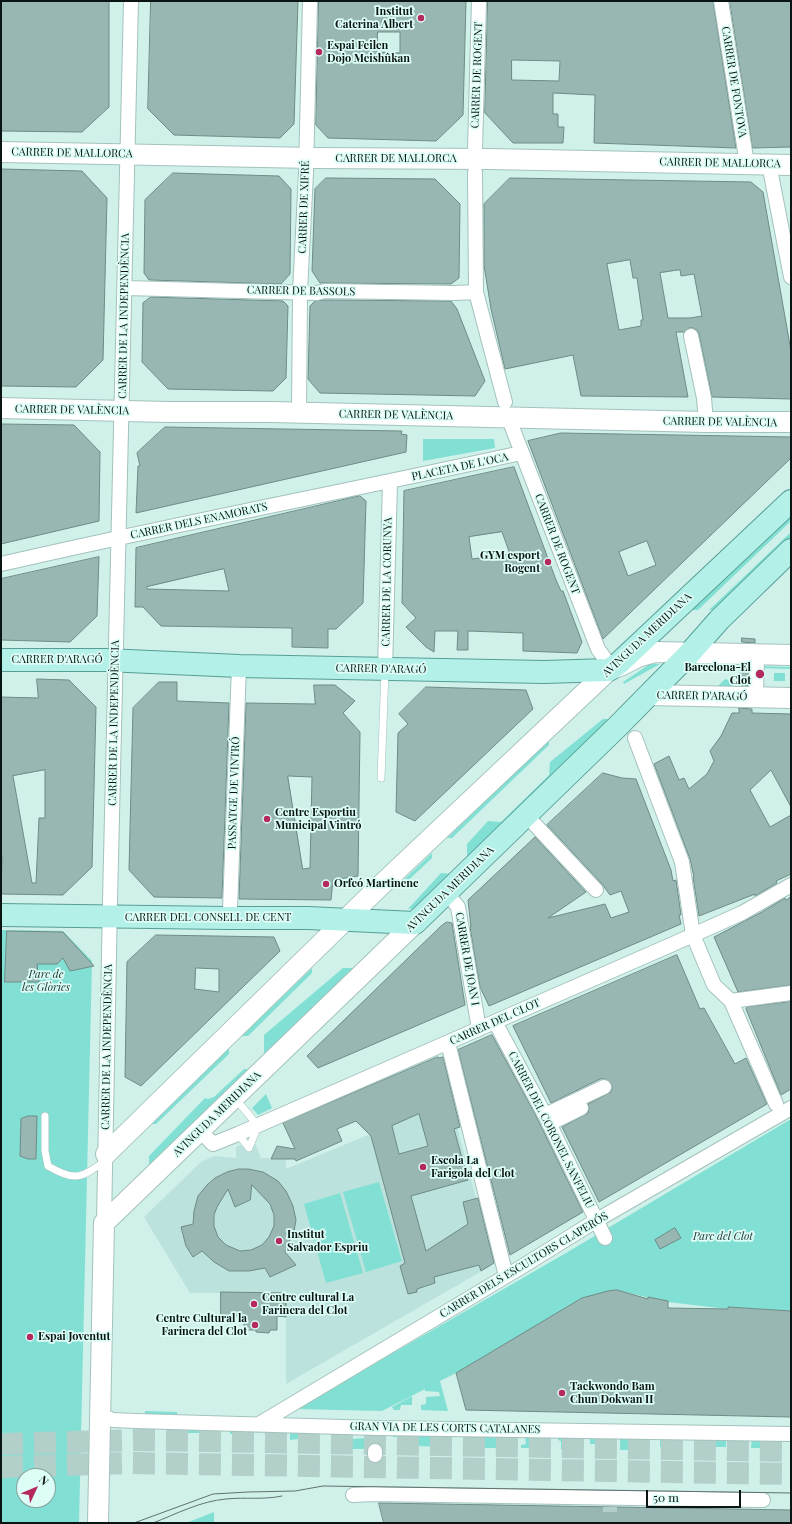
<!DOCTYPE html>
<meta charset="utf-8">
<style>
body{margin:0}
#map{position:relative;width:792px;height:1524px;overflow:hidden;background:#d0f0ea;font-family:"Playfair Display",serif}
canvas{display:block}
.frame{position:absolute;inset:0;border:2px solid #091413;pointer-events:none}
.north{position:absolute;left:16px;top:1468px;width:40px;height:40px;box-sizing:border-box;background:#ddfdf7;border:1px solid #88a09c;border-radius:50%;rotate:46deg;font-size:11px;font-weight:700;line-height:16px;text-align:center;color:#091413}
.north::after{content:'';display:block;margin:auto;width:14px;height:18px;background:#b6295e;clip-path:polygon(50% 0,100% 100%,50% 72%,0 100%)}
.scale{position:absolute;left:646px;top:1490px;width:95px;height:18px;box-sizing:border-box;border:2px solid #091413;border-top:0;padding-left:5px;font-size:12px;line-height:14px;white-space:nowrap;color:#091413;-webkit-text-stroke:3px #ddfdf7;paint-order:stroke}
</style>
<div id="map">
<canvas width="792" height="1524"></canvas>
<div class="frame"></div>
<div class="north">N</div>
<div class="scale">50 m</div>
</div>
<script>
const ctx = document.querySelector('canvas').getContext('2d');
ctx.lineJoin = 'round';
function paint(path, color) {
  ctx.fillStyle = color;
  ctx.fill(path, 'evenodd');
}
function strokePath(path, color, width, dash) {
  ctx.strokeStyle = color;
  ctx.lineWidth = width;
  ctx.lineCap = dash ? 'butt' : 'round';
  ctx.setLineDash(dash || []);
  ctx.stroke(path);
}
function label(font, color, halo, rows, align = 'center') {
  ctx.font = font + ' "Playfair Display",serif';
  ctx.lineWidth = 3.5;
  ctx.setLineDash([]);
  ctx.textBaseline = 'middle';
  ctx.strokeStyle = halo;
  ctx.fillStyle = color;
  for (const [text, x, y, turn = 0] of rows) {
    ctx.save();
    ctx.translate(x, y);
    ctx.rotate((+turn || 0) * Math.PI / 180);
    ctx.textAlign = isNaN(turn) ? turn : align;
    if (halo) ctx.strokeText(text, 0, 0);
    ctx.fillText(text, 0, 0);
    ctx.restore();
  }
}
const built = new Path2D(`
 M450 1101 494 1264 286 1384V1293H190L144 1217 201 1162 214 1156 236 1158V1147L251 1141H254L261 1158 286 1159V1169Z`);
const green = new Path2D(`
 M423 439H494L495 448 423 461Z
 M791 515V521L698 610H692Z
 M791 532V538L716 610H709Z
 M650 664H660L624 684 623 682Z
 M759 666 791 667V669L759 668Z
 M774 673H785V681H774Z
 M725 679 746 685 747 688 717 687Z
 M603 719H612L467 859V844L488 821 501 822 549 775 550 762Z
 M549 740V745L452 838H447Z
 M432 853V858L400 888H395Z
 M441 873 452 874 415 909H408Z
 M1 930 63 931 92 961 79 1523H1ZM24 1476H48V1500H24Z
 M312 968V973L248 1036H242Z
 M343 968H354L264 1055V1035Z
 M229 1048V1054L156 1124H151Z
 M244 1069H249L149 1166V1156L205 1098 208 1099 214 1097Z
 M266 1094 272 1108 258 1115 252 1108Z
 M791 1119V1311L728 1307 727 1309 668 1302V1301L654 1299 617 1290 608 1291 583 1298 456 1373 440 1381 448 1411 421 1410V1405L426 1404V1397L440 1396 439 1392 425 1391V1389L382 1411 296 1409 566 1253Z
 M379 1182 402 1261 366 1272 343 1192Z
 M340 1193 363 1273 326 1283 304 1204Z
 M412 1396V1405H401L400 1410H394L392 1407Z
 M145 1411 177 1412V1418L145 1417Z
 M185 1427 217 1428V1433H185Z
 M230 1428 303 1429V1436H298V1439L290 1440V1433L242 1432 241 1439H234V1434H230Z
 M393 1431 452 1435V1447L413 1446V1437H393Z
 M516 1433V1439H504L503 1448H481V1436Z
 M558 1434 567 1435V1438H575V1449H561V1441L558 1440Z
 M633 1435H644L643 1446H635V1450H620V1439H632Z
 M671 1435V1439H677V1447H660V1439Z
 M709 1436V1440H726V1447H700V1440Z
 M525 1437H546V1448H521V1445L526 1444Z
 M752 1437 759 1441H782L781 1452H764L763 1448H751Z
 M367 1438V1449H352V1439Z
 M590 1438H603L602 1449H595V1444H590Z
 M214 1512V1523H186Z`);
const building = new Path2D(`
 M1 1H109V107L82 132 1 131Z
 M151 1H298L294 124 280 138 174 135 148 109Z
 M319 1H466L463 115 436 141 328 138 316 125ZM378 32H400V53L377 52Z
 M488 1H713L736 148 594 143 595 95 553 93V114H558V127H564L563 143H513L485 113ZM512 60 560 61 559 81 512 80Z
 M730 1H791V147L753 148Z
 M1 169 82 171 107 198 103 360 76 387 1 386Z
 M173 173 279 176 291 189 290 274 281 284 149 280 144 273 145 200Z
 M326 178 435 179 460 204 459 278 451 284 320 283 312 271 315 189Z
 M510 178 751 182 763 192 791 351V399L712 397 699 334 697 330 693 328H689L684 332H676L688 397 581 396 573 355 505 369 491 309 484 265V204ZM630 260 633 278H637L643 320H641V326L619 330 607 264ZM680 270 681 276 694 274 702 316 690 318H668L660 273Z
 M151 297 283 301 288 306 286 378 273 391 168 389 142 362 143 303Z
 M326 300 451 301 457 309 485 381 475 396 320 393 308 379 310 306 315 301Z
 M1 424 74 425 100 452 99 521 1 544Z
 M165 427 402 431 401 434 407 435 406 452 136 513 138 466H140L137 453Z
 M561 433 791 437V458L603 639 528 441ZM647 541 656 565 628 576 619 552Z
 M514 467 556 580 561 591H563L582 642 577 653 523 651V633L468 631V650H457L458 631H435L434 652 426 647 406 627 416 618 402 603 404 491ZM502 532 510 554 472 559 469 537Z
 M360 496 366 501 363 603 336 629H328V648L292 647V628L161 626 143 607H135L136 548ZM224 569 229 591 147 589V587Z
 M99 557 97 616 70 642 1 640V579Z
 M742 638 755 639V643L742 642Z
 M741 665 748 666V686L740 685Z
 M37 679 69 680 96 707 92 867 63 895 1 894 2 856H1V697L38 698ZM45 770V818H39L36 883H32L13 776Z
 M159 682H177V701L229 703 222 898 154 897 129 870 133 708Z
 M314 685H335L355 701 343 713 360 732 358 876 333 880 331 900 239 899 246 703 315 704ZM288 776 312 777 310 868 303 869Z
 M426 687 526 690 533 709 415 821 396 812 398 733 408 724 399 714Z
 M739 708 752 709V713L791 714V807L771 770 750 790 770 827 791 815V874L776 881 777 883 755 896V894L699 916 693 877H694L690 859 654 764 669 756 679 780 684 778 689 789 707 774 714 761 710 751 721 736 732 713H739Z
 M603 773 622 778 636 779 671 870 673 881 676 880 681 915H679L681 924 489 1006 480 987 470 927H471L468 900 535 837 586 892 548 918 605 904 611 918 629 912 621 891 610 895 602 884 547 825Z
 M791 897V985L738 992 714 937 762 912 785 898 786 900Z
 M447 922 452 923 465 1005 318 1068 307 1056 441 926Z
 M7 931 63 932 94 966 70 971 63 958 57 964H37L39 982H5Z
 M156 935 274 937 280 951 141 1086 125 1077 127 962ZM196 968 219 969V992L195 989Z
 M677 955 700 1009 704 1008 735 1064 746 1058 767 1104 599 1202 562 1127 588 1113 589 1108 588 1104 611 1092 612 1088 611 1083 605 1079H600L551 1103 513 1026Z
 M791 1002V1089L781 1095 746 1009 747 1007Z
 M492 1035 534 1112 583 1212 510 1255 458 1050Z
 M438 1057 439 1058 443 1057 460 1127 454 1129 468 1180 411 1196 426 1251 468 1224 463 1202 478 1198 494 1263 481 1271 479 1265 434 1277 435 1283 417 1289V1292L408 1294 400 1266 405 1263 371 1136 356 1121 337 1129 342 1141 296 1161 295 1159H271L277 1146 295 1149 283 1123ZM419 1114 428 1146 399 1154 392 1126Z
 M28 1116H37L36 1159H28L20 1156 21 1119Z
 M239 1169H248L263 1172 278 1181 286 1191 293 1206 296 1220 294 1231 285 1252 296 1265 270 1277 265 1268 249 1271H229L214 1262 202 1251 193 1257 186 1246 181 1227 193 1224 194 1211 198 1196 207 1185 215 1178 227 1172ZM252 1185 270 1204 274 1215V1226L269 1237 262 1245 251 1250 240 1251 226 1245 218 1237 214 1226V1215L217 1207 228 1189 235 1207 250 1200Z
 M675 1228 681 1238 660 1249 655 1240Z
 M617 1290 648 1299V1297L668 1301V1308L728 1309V1307L791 1311V1417L466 1410 456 1373 582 1298 608 1291Z
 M221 1292 286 1293V1317L277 1316V1330H270L269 1333 256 1332V1330H244V1316H221Z
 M379 1503 791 1510V1523H384Z`);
const streetTunnel = new Path2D(`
 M610 1512V1507`);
const primaryTunnel = new Path2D(`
 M1 1444 144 1440 791 1451
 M1 1467 130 1463 791 1474`);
const lane = new Path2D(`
 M381 778 385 671
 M235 1098 258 1126 249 1148 238 1134
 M45 1116V1151L48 1166C75 1182 81 1178 105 1161`);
const street = new Path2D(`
 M721 1 747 164
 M475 150 479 1
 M769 164 791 277
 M475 172 476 292 505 402
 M125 288 317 293 325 291 454 293 476 292
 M691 336 704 398 706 422
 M299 413 300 292 306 173 310 1
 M512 427 598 649 605 659
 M1 564C174 524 348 491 521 453
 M385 669 390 482
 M756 697 757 655
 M635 738 682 862 693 935 714 985 731 1001 791 993
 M526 815 596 890
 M446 892 458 907 479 1029
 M227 918 230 909 239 666
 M731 1001 776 1104
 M495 1022 547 1119 605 1238
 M448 1043 506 1276
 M545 1115 604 1087
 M549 1124 581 1108
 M200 1131 213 1144 238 1134 673 944 742 913 791 885
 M104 1223 110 901 131 1
 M100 1415 113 1420 136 1421 378 1428 791 1434
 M259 1424 523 1266 597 1220 791 1108
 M375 1455V1451
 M353 1495 372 1494 763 1500`);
const secondary = new Path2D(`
 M1 152 314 158 489 159 791 165
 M1 408 168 412H271L706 422H791
 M648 695 791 698
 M106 1154 380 886 609 670 620 666 638 657 655 652 791 655
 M98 1523 104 1223 415 923`);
const primary = new Path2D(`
 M1 660H106L239 666 544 672 609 670 619 663 791 501
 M1 915 227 918H308L415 923 617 727 689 654 719 620 791 550`);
const tram = new Path2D(`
 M134 1523 213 1494 248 1492 295 1491 323 1486 791 1493
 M153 1523C176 1514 201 1501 226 1499 245 1497 264 1500 282 1496`);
const markers = [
 [421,18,4,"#b6295e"],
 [319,52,4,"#b6295e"],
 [548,562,4,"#b6295e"],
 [760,674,5,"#b6295e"],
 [267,819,4,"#b6295e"],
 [326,884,4,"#b6295e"],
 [423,1167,4,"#b6295e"],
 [279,1241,4,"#b6295e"],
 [254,1304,4,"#b6295e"],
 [255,1325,4,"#b6295e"],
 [30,1337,4,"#b6295e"],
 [562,1393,4,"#b6295e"]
];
const poiNames = [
 ["Institut",413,12,"right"],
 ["Caterina Albert",413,25,"right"],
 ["Espai Feilen",327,46],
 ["Dojo Meishûkan",327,59],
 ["GYM esport",540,556,"right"],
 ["Rogent",540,569,"right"],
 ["Barcelona-El",751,668,"right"],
 ["Clot",751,681,"right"],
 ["Centre Esportiu",275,813],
 ["Municipal Vintró",275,826],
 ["Orfeó Martinenc",334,884],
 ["Escola La",431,1161],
 ["Farigola del Clot",431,1174],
 ["Institut",287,1235],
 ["Salvador Espriu",287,1248],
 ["Centre cultural La",262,1298],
 ["Farinera del Clot",262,1311],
 ["Centre Cultural la",247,1319,"right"],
 ["Farinera del Clot",247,1332,"right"],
 ["Espai Joventut",38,1337],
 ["Taekwondo Bam",570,1387],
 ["Chun Dokwan II",570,1400]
];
const streetNames = [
 ["CARRER DE ROGENT",477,75,-88],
 ["CARRER DE FONTOVA",734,82,81],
 ["CARRER DE MALLORCA",72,153,1],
 ["CARRER DE MALLORCA",396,159],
 ["CARRER DE MALLORCA",720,163,1],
 ["CARRER DE XIFRÉ",304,207,-88],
 ["CARRER DE BASSOLS",301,291,1],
 ["CARRER DE LA INDEPENDÈNCIA",124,316,-89],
 ["CARRER DE VALÈNCIA",72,410,1],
 ["CARRER DE VALÈNCIA",396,415,1],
 ["CARRER DE VALÈNCIA",720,422,1],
 ["PLACETA DE L'OCA",460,467,-12],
 ["CARRER DELS ENAMORATS",199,521,-12],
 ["CARRER DE ROGENT",557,544,69],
 ["CARRER DE LA CORUNYA",387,582,-89],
 ["AVINGUDA MERIDIANA",647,635,-43],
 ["CARRER D'ARAGÓ",57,660],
 ["CARRER D'ARAGÓ",381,669,1],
 ["CARRER D'ARAGÓ",702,696,1],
 ["CARRER DE LA INDEPENDÈNCIA",114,723,-89],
 ["PASSATGE DE VINTRÓ",234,793,-88],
 ["AVINGUDA MERIDIANA",450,889,-44],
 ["CARRER DEL CONSELL DE CENT",208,918],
 ["CARRER DE JOAN I",467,959,80],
 ["CARRER DEL CLOT",495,1022,-24],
 ["CARRER DE LA INDEPENDÈNCIA",107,1047,-89],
 ["AVINGUDA MERIDIANA",217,1114,-44],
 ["CARRER DEL CORONEL SANFELIU",551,1130,63],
 ["CARRER DELS ESCULTORS CLAPERÓS",524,1265,-31],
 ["GRAN VIA DE LES CORTS CATALANES",445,1428,1]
];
const parkNames = [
 ["Parc de",46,975],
 ["les Glòries",46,988],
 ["Parc del Clot",723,1237]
];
paint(built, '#bbe2dc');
paint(green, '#81e0d3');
paint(building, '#99b7b2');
strokePath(building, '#6e8b86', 1);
strokePath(streetTunnel, '#b2cfca', 14, [14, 7]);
strokePath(primaryTunnel, '#b2cfca', 22, [22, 11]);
strokePath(lane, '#a4c2bd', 8);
strokePath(street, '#a4c2bd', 16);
strokePath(secondary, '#a4c2bd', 22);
strokePath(primary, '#569e94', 24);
strokePath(lane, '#fff', 7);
strokePath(street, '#fff', 14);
strokePath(secondary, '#fff', 20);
strokePath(primary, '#b3f1e8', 22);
strokePath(tram, '#5e726f', 1);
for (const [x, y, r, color] of markers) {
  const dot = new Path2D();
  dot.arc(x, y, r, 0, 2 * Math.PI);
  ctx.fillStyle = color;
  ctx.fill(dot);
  strokePath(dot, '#ddfdf7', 1.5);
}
label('bold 11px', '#091413', '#ddfdf7', poiNames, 'left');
label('11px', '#091413', '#ddfdf7', streetNames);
label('italic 11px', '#213835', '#ddfdf7', parkNames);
</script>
